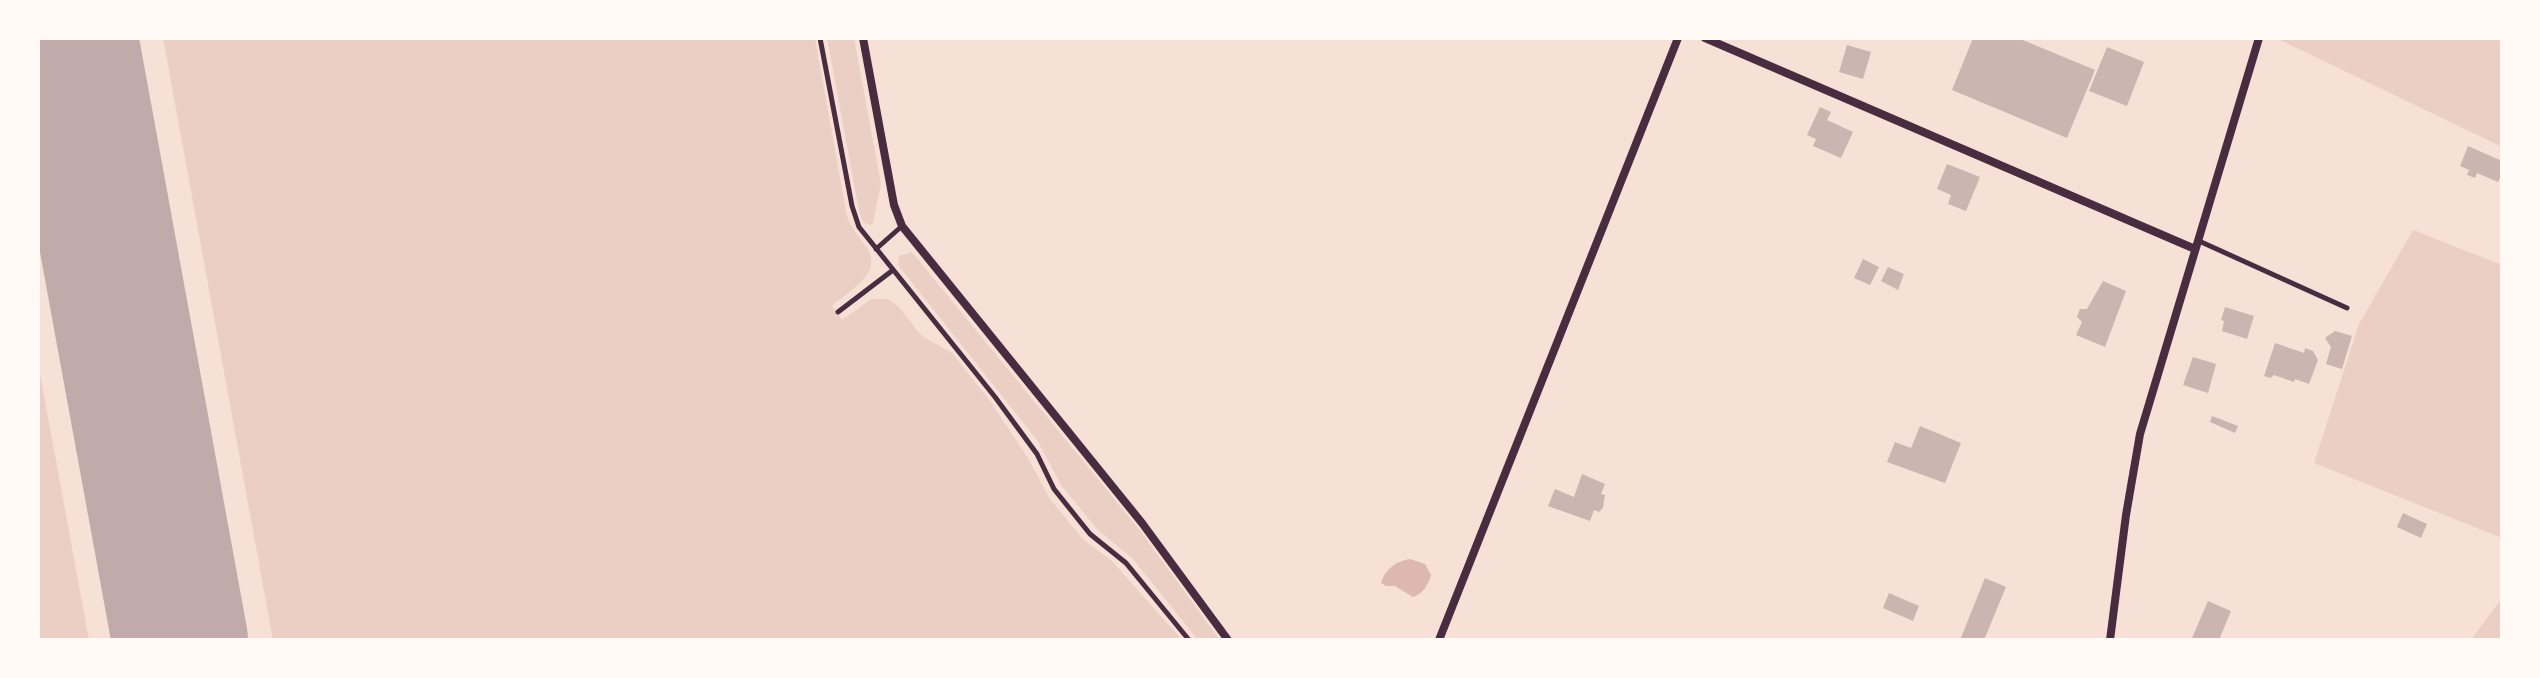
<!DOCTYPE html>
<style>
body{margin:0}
#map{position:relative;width:2540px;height:678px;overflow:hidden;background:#f7e1d7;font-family:"Sofia Sans Condensed",sans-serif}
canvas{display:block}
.frame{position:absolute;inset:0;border:40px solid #fffaf5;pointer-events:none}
</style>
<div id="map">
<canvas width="2540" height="678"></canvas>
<div class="frame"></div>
</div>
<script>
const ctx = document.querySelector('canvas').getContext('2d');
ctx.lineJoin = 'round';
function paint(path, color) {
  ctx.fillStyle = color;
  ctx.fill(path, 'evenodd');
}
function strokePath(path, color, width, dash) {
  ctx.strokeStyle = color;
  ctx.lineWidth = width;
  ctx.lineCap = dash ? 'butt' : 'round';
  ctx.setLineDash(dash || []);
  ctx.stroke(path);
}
const green = new Path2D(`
 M163 38H815L847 216C852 229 859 237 867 248 884 274 847 292 832 306L842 320 871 299H888L898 306 922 336 952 353 990 401 1028 458 1050 499 1083 539 1112 561 1182 640H273Z
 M827 38H854L881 184 873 223 870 225 863 222 859 211Z
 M2276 38H2502V147Z
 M2413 230 2502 265V538L2314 463 2359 324Z
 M912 252 1138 528 1220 640H1198L1133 559 1097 529 1061 485 1037 440 898 265 899 256Z
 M38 363 89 640H38Z
 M2501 599 2502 640H2471Z`);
const water = new Path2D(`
 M1410 559 1425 564 1431 575C1428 585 1423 594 1413 597L1395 586H1386L1381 583C1385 569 1396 561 1410 559Z`);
const runway = new Path2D(`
 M70 38 180 640`);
const building = new Path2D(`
 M1973 38H2018L2095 70 2067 138 1952 90Z
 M1847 45 1871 52 1863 79 1839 72Z
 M2107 47 2144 62 2127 106 2089 91Z
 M1820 107 1831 112 1827 120 1853 132 1841 158 1813 146 1816 139 1807 135Z
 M2468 146 2502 161V174L2498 182 2477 173 2475 178 2467 175 2469 170 2460 166Z
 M1947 164 1980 177 1966 211 1948 204 1951 195 1937 189Z
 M1863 259 1879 267 1870 285 1854 278Z
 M1888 267 1904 274 1898 290 1881 281Z
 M2103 281 2126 291 2105 347 2076 335 2082 322 2077 317 2080 309H2087Z
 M2225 307 2254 316 2247 339 2222 331 2224 321 2221 320Z
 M2335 331 2352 336 2342 369 2326 364 2331 347 2325 338Z
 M2275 343 2304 353 2305 348 2313 351 2318 360 2309 384 2295 379 2294 382 2274 375 2270 378 2264 376Z
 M2193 357 2216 364 2208 393 2183 385Z
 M2212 416 2238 426 2235 433 2210 422Z
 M1920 426 1961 443 1945 483 1887 462 1895 442 1911 448Z
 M1582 474 1605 484 1601 494 1605 495 1603 508 1599 512 1594 510 1590 521 1548 506 1555 489 1574 497Z
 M2403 513 2427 524 2421 538 2397 527Z
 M1985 578 2006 587 1984 640H1960Z
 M1889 593 1919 606 1913 621 1883 608Z
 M2208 601 2231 611 2219 640H2197L2192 638Z`);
const service = new Path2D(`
 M820 38 852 206 859 227 995 397 1037 454 1054 489 1090 534 1126 563 1189 640
 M2199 241 2347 308
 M876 249 902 226
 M838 312 893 270`);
const minor = new Path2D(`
 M863 38 894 205 902 226 1142 523 1228 640
 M1705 38 2195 249
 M1439 640 1678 38
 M2110 640 2126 515 2140 434 2259 38`);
paint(green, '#ebcfc5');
paint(water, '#dcb8b0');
strokePath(runway, '#c3aaaa', 136);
paint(building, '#ccb4b1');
strokePath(service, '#4a2c40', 5);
strokePath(minor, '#4a2c40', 8);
</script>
